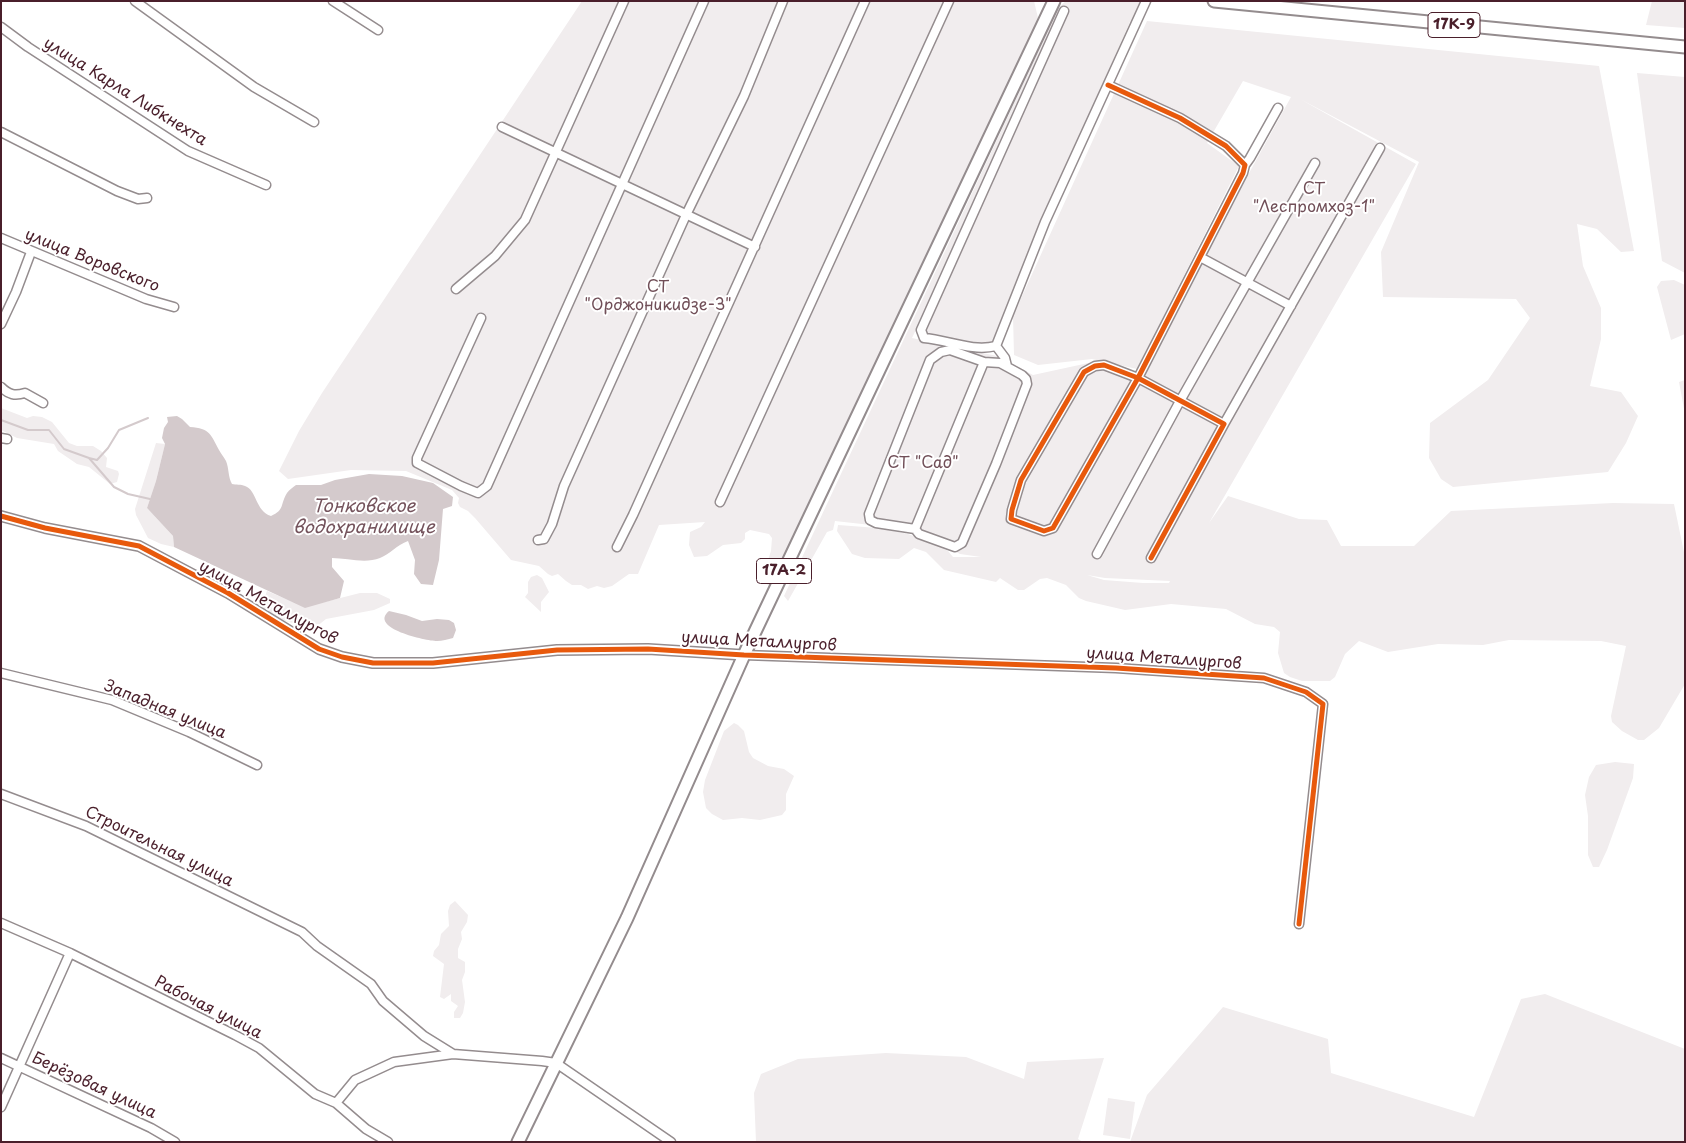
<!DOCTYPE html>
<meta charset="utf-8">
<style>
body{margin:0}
#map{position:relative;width:1686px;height:1143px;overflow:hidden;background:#fff;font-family:"Playpen Sans",sans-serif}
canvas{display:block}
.frame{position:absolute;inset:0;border:2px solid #4a1f2b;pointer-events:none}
</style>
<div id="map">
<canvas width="1686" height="1143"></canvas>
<div class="frame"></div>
</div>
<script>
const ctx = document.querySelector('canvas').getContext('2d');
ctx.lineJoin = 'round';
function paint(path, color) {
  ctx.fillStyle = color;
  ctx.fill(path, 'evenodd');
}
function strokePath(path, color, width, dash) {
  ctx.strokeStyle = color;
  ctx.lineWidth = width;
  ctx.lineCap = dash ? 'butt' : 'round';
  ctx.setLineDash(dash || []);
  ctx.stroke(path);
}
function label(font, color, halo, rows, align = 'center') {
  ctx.font = font + ' "Playpen Sans",sans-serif';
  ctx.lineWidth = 4;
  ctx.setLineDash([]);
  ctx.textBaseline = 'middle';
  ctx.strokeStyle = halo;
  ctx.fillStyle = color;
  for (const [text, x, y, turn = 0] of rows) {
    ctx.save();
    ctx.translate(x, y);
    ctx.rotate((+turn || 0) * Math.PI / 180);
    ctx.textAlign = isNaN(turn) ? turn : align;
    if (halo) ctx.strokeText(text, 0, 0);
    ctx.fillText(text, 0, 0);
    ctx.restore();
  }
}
const built = new Path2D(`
 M582 1H1034L1038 18 814 499 809 501 770 586 761 581 771 551 772 538 769 534 750 530 745 533V539L741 543 723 545 707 556 694 557 689 545 690 532 701 527 705 522 659 525 638 574H629L612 586 604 588 597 586 588 589 581 585H572L566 581 558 574 552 576 548 574 539 566 511 560 475 518 468 511 460 507 458 503 459 498 452 490 406 471 351 470 288 479 279 471 299 431 322 393Z
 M1066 1 1141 2 1135 19 1130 22 1042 220 994 343 986 346 968 344 942 337 926 335 925 329 1033 86 912 338 997 356 1033 375 1093 362 1113 366 1136 378 1291 97 1243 81 1207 143 1239 166 1137 369 1092 359 1038 365 1014 355 1013 316 1147 21 1599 66 1634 251 1621 252 1597 229 1577 224 1583 266 1601 308V339L1590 386 1621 392 1638 416 1626 443 1608 472 1453 487 1441 479 1429 458 1430 423 1488 380 1530 318 1516 299 1383 297 1381 252 1419 162 1300 99 1416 164 1209 523 1228 496 1299 519 1327 520 1341 546H1414L1451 511 1613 503 1674 504 1685 557V684L1659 728 1644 740H1638L1622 731 1612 722 1611 716 1626 646 1601 641 1509 640 1483 645 1438 644 1388 652 1359 641 1345 654 1335 677 1330 681H1302L1290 677 1284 673 1278 653 1280 632 1274 627 1255 624 1226 609 1171 604 1125 610 1086 601 1079 598 1066 585 1047 578 1040 579 1024 590H1018L1000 578 996 582 944 570 926 552 914 548 899 559 865 558 852 554 837 531 838 525 878 528 908 534 938 545 948 551 953 557H981L960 554 939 543 912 533 871 525 835 521 833 530 827 532 788 601 784 596 1059 7ZM1087 575 1105 578 1170 581 1169 583H1143L1104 580Z
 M1652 1H1685V28L1646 25Z
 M1637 73 1685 77V273L1662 261Z
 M1674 280 1685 285V334L1671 340 1657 287 1661 281Z
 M1685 380V414L1679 382Z
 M1 408 27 418 33 416 42 417 52 422 69 443 77 446H93L101 451 107 458 106 467 118 471 119 474 117 482 110 484 89 467 77 464 58 451 54 444 17 438 1 430Z
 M156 443 165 444 156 481 147 508 173 536 174 547 161 544 148 538 136 515 135 509Z
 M537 575 542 578 549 592 541 602V612L525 597 528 593V582L531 577Z
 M267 591 305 607 360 593H377L390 599V603L374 610 326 619 316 627H307L282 620 259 608 258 604 265 596Z
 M734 723 738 725 744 731 749 752 753 758 768 766 784 769 794 776 786 794V810L782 815 760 820 742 818 723 820 712 814 706 808 703 792 705 780 724 731Z
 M1615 762 1634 764 1633 778 1607 850 1599 867H1593L1588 855V816L1585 795 1589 777 1596 765Z
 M455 901 468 915 467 922 461 932 462 939 458 949V958L465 962V972L462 980 465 1002 463 1013 460 1018H454V1012L458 1006 451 1001V994L444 999 440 997 444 964 433 956 434 951 439 945 441 934 449 926 448 911 450 905Z
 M1545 994 1685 1049V1142H1130L1147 1095 1223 1007 1328 1039 1331 1073 1474 1117 1521 999Z
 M886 1053 966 1057 1024 1079 1027 1062 1104 1058 1078 1139 1083 1142H756L754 1093 761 1074 798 1059Z
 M1108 1098 1135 1102 1130 1139 1103 1135Z`);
const water = new Path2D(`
 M177 416 182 419 190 427C210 428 211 435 219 450 221 454 224 457 226 461 229 468 228 477 232 484 236 485 241 484 245 486 257 490 255 511 271 516 285 510 280 504 287 493 289 490 293 487 296 485H321L335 480 369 474 402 476 433 483 453 497 452 506 443 509 439 560 433 585 421 584 414 574 415 560 408 541C397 545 390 554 380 558 365 564 347 558 332 558V567L344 581 340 598 305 608 174 547 173 536 147 508 156 481 165 444 162 438 164 428 168 422 167 417Z
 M389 611 406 615 422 621 437 619 449 620 454 623 456 630 453 638C448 639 442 641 437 641 426 641 368 628 389 611Z`);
const stream = new Path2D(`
 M1 420 28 430H49L64 449 89 458 114 487 128 494 150 499
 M89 458 97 460 108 448 119 430 148 418`);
const minor = new Path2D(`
 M135 1 254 87 314 122
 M333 1 378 30
 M1064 11 921 330 924 338C948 340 972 352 996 346L1045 222 1146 1
 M1 27 28 47 188 151 266 185
 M1108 85 1180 118 1226 146 1245 165 1243 173 1138 378 1104 365 1095 366 1084 372 1021 480 1012 510 1011 519 1044 531 1053 528 1138 378 1224 424 1151 558
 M502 127 755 247
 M1 132 117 191 138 199 147 198
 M1245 165 1250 158 1278 108
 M1 238 146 299 174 307
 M1200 257 1291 306
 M456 289 495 256 525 220 624 1
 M481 318 417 458V463L461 486 478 493 487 486 704 1
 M1 324 16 292 31 252
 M996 346 1005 358 1007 366
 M1 387C9 395 15 396 25 393L43 403
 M1224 424 1380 148
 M1 438 7 439
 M720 502 949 1
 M915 529 876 523 870 520 869 514 930 360 941 352 950 350 984 362 1000 363 1022 375 1026 379 1027 384 996 464 962 543 955 547 919 534 915 529 984 362
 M538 540 544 539 552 524 564 486 686 215 744 96 783 1
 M617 547 633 515 865 1
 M1097 554 1180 401 1315 163
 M744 655 1116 668 1264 678 1306 692 1323 704 1299 924
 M1 673 112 700 189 732 257 765
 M1 794 86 826 302 932 317 946 371 984 383 1001 424 1036 453 1054
 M1 923 70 953 235 1035 259 1048 315 1094 336 1103 366 1129 388 1142
 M1 1058 151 1128 175 1142
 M336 1103 355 1080 394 1062 453 1054 542 1061 556 1063 671 1142
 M1 1107 70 953`);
const tertiary = new Path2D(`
 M1 516 45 528 139 546 228 593 319 649 342 657 373 663H433L557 650 648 649 744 655`);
const primary = new Path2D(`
 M1214 1 1685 47
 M518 1142 627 918 744 655 1054 1`);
const cycleway = new Path2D(`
 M1108 85 1180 118 1226 146 1245 165 1243 173 1138 378 1104 365 1095 366 1084 372 1021 480 1012 510 1011 519 1044 531 1053 528 1138 378 1224 424 1151 558
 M1 516 45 528 139 546 228 593 319 649 342 657 373 663H433L557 650 648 649 744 655 1116 668 1264 678 1306 692 1323 704 1299 924`);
const shields = [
 [1454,25,52],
 [784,571,55]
];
const shieldNames = [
 ["17К-9",1454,25],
 ["17А-2",784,571]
];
const streetNames = [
 ["улица Карла Либкнехта",125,92,32],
 ["улица Воровского",92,261,22],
 ["улица Металлургов",268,603,29],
 ["улица Металлургов",759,642,3],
 ["улица Металлургов",1164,659,4],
 ["Западная улица",165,710,22],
 ["Строительная улица",159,847,26],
 ["Рабочая улица",208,1008,27],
 ["Берёзовая улица",94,1086,25]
];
const parkNames = [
 ["СТ",1314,190],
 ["\"Леспромхоз-1\"",1314,208],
 ["СТ",658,288],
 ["\"Орджоникидзе-3\"",658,306],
 ["СТ \"Сад\"",923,464]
];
const waterNames = [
 ["Тонковское",364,507],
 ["водохранилище",364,528]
];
paint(built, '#f1edee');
paint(water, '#d4cacc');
strokePath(stream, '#d4cacc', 2);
strokePath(minor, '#948c8e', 11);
strokePath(tertiary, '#948c8e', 12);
strokePath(primary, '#948c8e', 15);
strokePath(minor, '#fff', 8);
strokePath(tertiary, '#fff', 9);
strokePath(primary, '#fff', 11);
strokePath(cycleway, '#e8590c', 5);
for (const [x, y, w] of shields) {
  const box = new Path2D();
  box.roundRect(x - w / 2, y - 12.5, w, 25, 4);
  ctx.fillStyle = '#fff';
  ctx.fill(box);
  strokePath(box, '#4a1f2b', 1);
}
label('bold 15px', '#4a1f2b', null, shieldNames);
label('16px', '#4a1f2b', '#fff', streetNames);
label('16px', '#714f58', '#fff', parkNames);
label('italic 18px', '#74535c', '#fff', waterNames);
</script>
